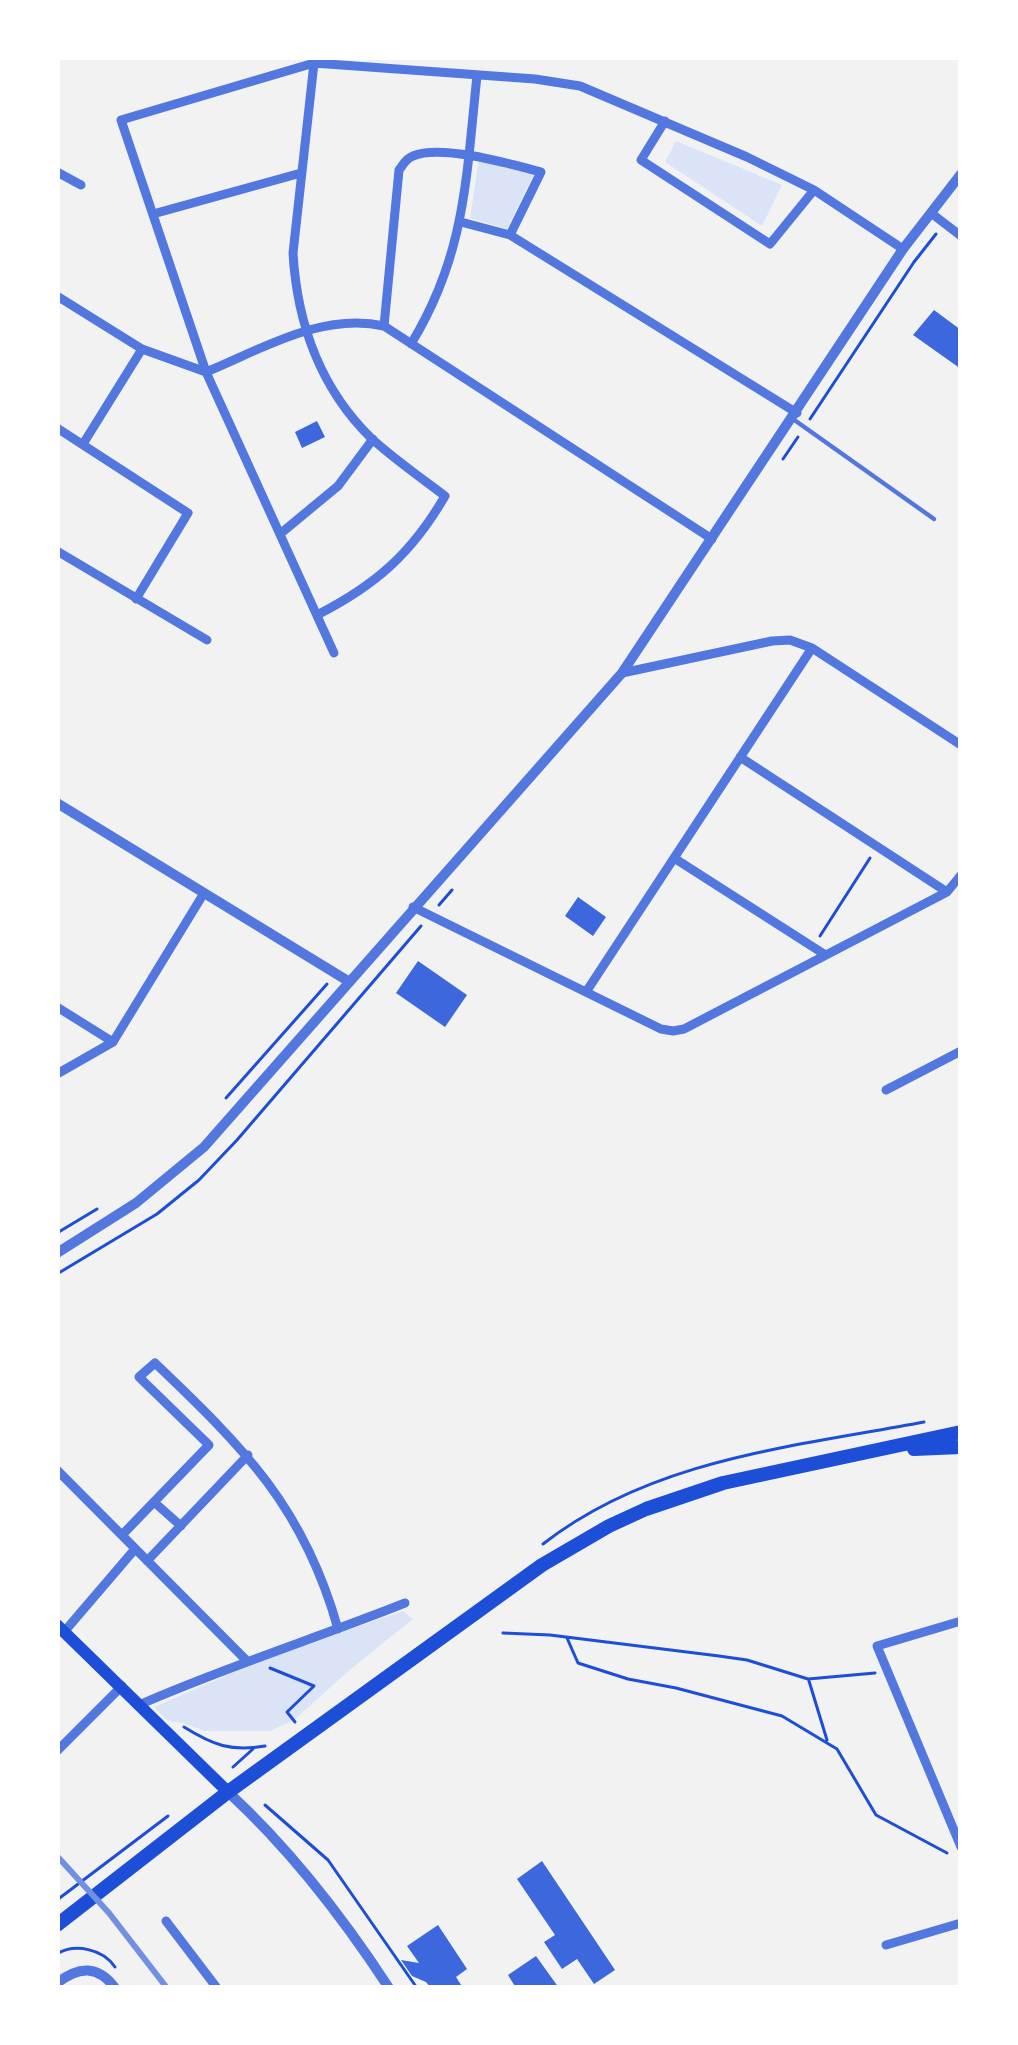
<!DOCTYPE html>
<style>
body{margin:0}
#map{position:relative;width:1018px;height:2045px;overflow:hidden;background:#f2f2f2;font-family:"DM Sans",sans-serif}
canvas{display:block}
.frame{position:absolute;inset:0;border:60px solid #fff;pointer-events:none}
</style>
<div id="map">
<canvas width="1018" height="2045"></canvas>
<div class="frame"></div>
</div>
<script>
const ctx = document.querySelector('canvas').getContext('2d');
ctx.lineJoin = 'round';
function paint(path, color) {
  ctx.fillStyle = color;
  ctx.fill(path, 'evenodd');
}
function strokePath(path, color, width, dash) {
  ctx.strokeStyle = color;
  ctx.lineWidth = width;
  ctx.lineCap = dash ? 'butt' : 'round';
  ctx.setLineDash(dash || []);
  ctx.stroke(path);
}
const green = new Path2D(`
 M676 141 782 185 762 226 665 162Z
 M479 159 534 174 507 229 470 218Z
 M403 1611 413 1619 352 1668 294 1720 270 1731H204L183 1723 168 1721 154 1707 262 1660Z`);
const building = new Path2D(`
 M934 310 961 330V369L913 335Z
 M317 421 325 437 302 448 295 432Z
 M578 897 606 917 593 936 565 916Z
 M418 961 467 995 445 1027 396 993Z
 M542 1861 615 1970 594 1984 577 1959 562 1969 544 1942 555 1935 517 1879Z
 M438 1925 467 1969 456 1977 463 1988H431L426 1982 412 1976 401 1960 419 1963 407 1946Z
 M536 1956 559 1988H516L508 1975Z`);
const path = new Path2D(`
 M810 419 914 262 936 234
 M783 459 798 437
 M439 905 452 890
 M820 936 870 858
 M226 1098 327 984
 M57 1233 97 1209
 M57 1274 157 1214 199 1180 237 1140 421 926
 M543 1544C652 1459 792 1447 924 1422
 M503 1633 550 1635 719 1656 747 1660 808 1679 875 1673
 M567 1638 578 1663 628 1679 676 1688 782 1716 837 1749 876 1815 947 1853
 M270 1668 314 1686 287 1712 295 1722
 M809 1681 827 1740
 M184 1727C213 1745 231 1752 265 1746
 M233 1767 253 1749
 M265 1805 328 1860 417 1988
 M57 1900 168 1816
 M57 1954C75 1943 103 1949 115 1967`);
const service = new Path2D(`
 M793 419 934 519`);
const minor = new Path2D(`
 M314 63 293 253C297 322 320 388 371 438 394 459 420 477 445 496 412 553 376 585 317 615
 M665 121 641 160 770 244 814 190
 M57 172 81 185
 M931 213 961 236
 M153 214 301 173
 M461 222 510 235 797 413
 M57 296 142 349 206 372C262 349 322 312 384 326L712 539
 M384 326 399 170C404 164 405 159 413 156 441 144 511 164 541 172L510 235
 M411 344C466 254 466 177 477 76
 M57 428 188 513 136 599
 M83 444 142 349
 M280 534 338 486 373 439
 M57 551 207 640
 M334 653 206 372 121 120 314 63 535 79 580 86 747 157 814 190 903 249
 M622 673 772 641 790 640 812 648 961 745
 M740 757 947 892
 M674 858 824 954
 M413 907 661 1029 673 1031 684 1029 947 892 961 875
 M586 992 812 648
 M57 1007 113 1042
 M57 1074 113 1042 204 893
 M886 1090 961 1051
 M57 1470 246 1660
 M154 1502 181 1526
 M122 1535 209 1445 139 1377 155 1363C244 1448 304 1507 338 1629
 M147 1561 248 1455
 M961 1621 877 1646 961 1847
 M64 1632 135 1549
 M141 1704C228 1666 317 1638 405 1603
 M57 1751 122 1686
 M166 1921 217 1988
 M886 1945 961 1923`);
const tertiary = new Path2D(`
 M57 803 348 981
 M57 1253 136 1203 204 1147 622 673 903 249 961 174
 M228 1792C291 1850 342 1916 389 1988
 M57 1983C79 1966 98 1965 115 1988`);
const secondary = new Path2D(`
 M57 1625 228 1792`);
const primary = new Path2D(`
 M914 1449 961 1447
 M57 1925 228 1792 542 1565 609 1526 646 1509 723 1483 961 1432`);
const rail = new Path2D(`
 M57 1856 109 1913 167 1988`);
paint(green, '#dbe4f7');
paint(building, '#3d67dc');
strokePath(path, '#1d4ed8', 3);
strokePath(service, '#5277de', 4.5);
strokePath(minor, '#5277de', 9);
strokePath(tertiary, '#5277de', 10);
strokePath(secondary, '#1d4ed8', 12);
strokePath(primary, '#1d4ed8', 14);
strokePath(rail, '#7290e2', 6);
</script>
